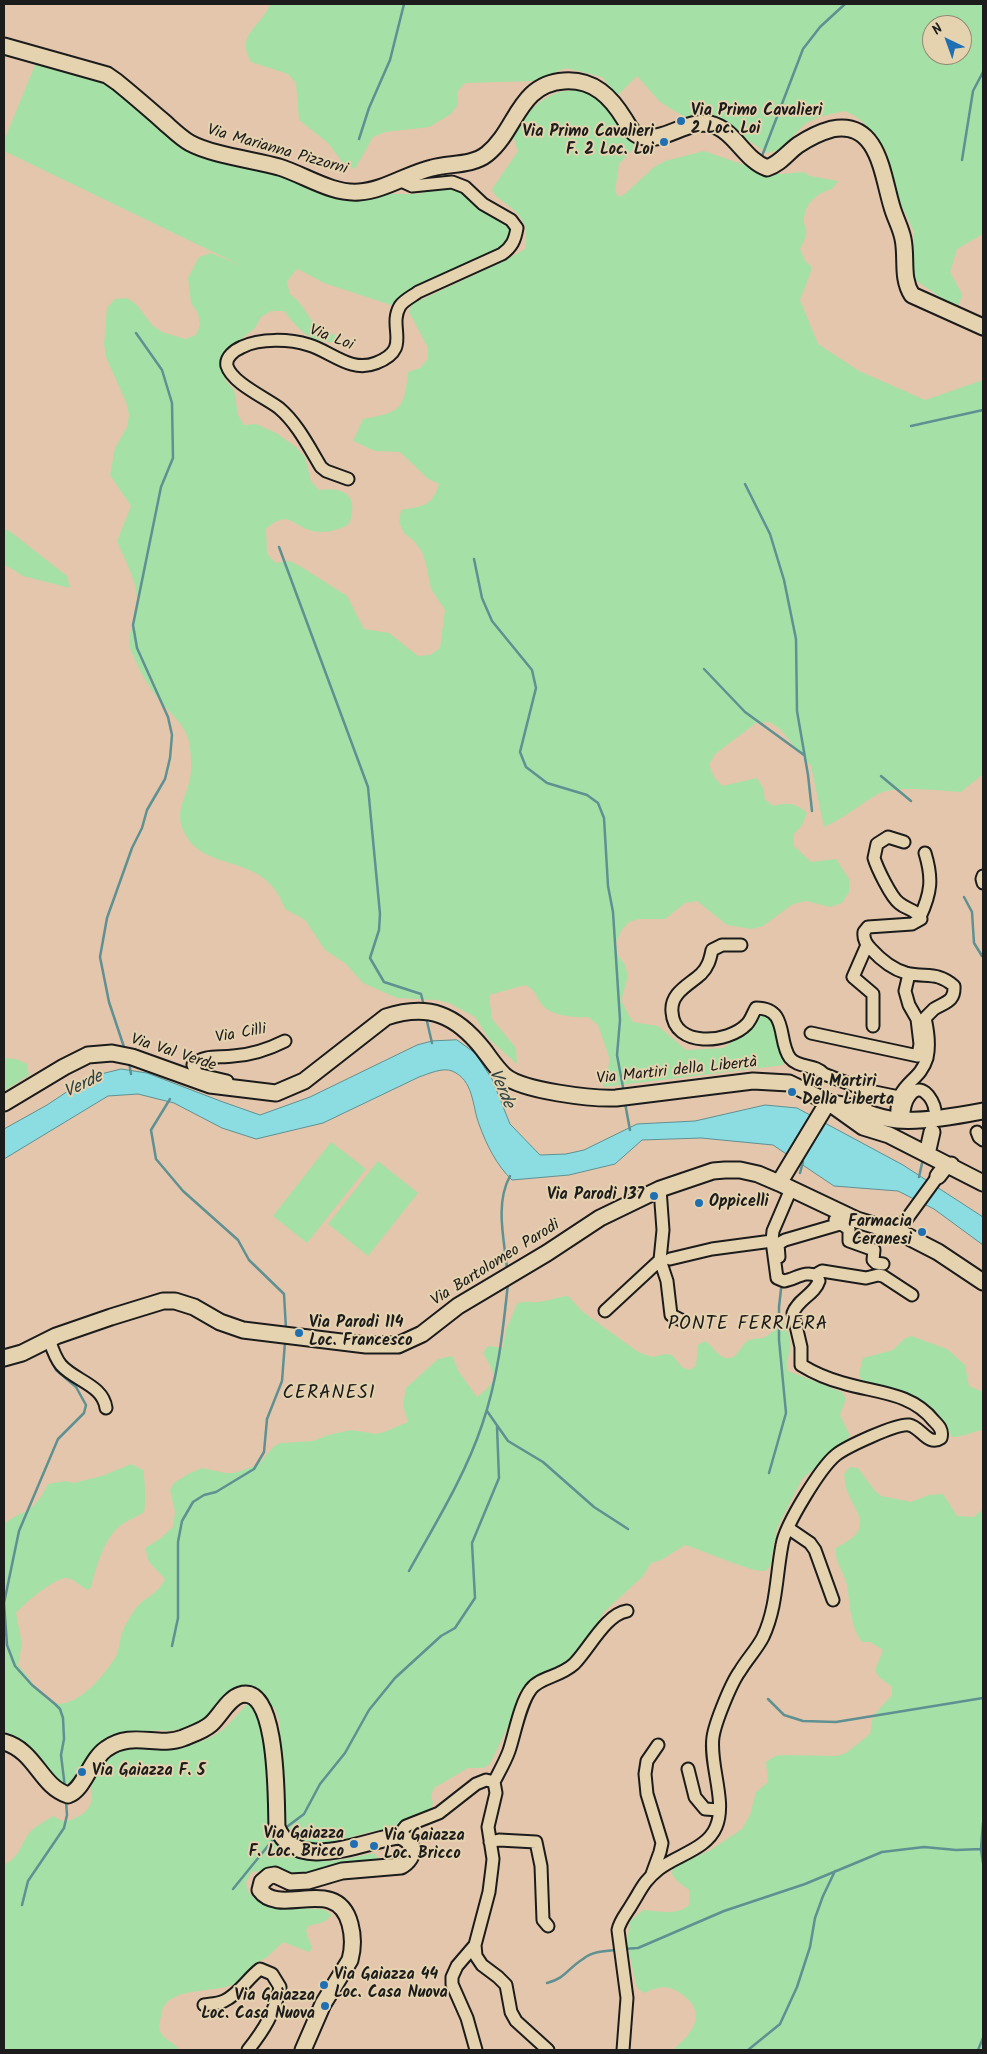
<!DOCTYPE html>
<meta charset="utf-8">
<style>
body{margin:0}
#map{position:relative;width:987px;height:2054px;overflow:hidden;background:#e4c6ac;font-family:Kalam,sans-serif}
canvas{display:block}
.frame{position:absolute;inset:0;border:5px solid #1c1c1c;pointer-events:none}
.north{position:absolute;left:922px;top:15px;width:50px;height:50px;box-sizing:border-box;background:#e5d3b0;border:1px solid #958a75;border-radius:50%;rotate:318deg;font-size:14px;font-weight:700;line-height:20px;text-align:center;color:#1c1c1c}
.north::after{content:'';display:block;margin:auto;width:18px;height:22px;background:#1f6fb2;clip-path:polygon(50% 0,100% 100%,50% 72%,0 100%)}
</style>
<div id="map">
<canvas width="987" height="2054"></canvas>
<div class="frame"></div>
<div class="north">N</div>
</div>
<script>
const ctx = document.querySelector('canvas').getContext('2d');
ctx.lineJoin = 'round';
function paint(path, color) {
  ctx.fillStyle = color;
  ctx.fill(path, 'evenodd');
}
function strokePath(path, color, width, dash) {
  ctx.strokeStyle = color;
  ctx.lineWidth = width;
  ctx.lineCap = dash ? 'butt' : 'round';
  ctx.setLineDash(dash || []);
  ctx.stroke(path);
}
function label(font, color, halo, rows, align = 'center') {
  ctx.font = font + ' Kalam,sans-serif';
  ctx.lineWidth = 4;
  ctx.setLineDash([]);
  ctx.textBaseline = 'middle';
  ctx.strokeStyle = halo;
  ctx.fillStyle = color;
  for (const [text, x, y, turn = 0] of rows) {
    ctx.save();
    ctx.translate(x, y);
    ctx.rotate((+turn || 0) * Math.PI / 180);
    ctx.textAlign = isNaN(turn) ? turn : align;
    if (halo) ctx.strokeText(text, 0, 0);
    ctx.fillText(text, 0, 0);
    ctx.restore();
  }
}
const green = new Path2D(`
 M270 4H983V234L957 249 950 272 962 294 959 305 946 301 915 280 911 269 914 232 898 198 886 150 865 124 855 116 844 111 819 117 806 123 779 150 767 153 717 119 692 120 681 115 660 102 637 76 617 96 602 77 566 68 533 81 465 83 457 92 458 104 451 114 429 127 385 132 373 137 355 169 343 163 328 143 299 120 296 83 288 74 251 62C235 33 261 28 270 4ZM932 25H962V55H932Z
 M37 60 94 75 128 98 169 138 194 154 381 194H417L448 187 463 190 512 223 513 243 391 305 324 283 298 269 295 271 287 282 290 294 299 302 312 321 339 338 335 342C309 343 299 330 284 311H271L261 317 255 328 225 352 221 366 226 381 234 390 238 415 244 425 256 424 276 433 296 447 305 457 311 481 319 490C346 486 359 497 349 524 339 530 324 534 312 531 291 525 288 509 266 529L267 554 276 563 289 561 300 566 347 596 364 629 389 633 418 656 430 655 440 648 445 610 431 589 426 564 422 552 414 541 404 533 399 522 401 510C422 506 432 507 439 484L427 478 400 452 375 451 353 441 363 419C401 412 404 410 408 372L420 368 428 359 427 346 409 312 412 304 506 260 525 249C529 226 524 217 505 203 499 198 494 196 492 189L518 151C516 146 513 138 514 133 516 127 521 122 525 117 543 94 571 81 598 98 610 106 615 120 623 131 627 136 632 141 636 146L619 164 615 192 619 197 626 193 654 167 665 161 704 151 767 173 781 174 803 172 810 176 838 181 832 189C816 193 803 205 804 223 805 227 807 231 806 234 805 239 802 245 800 249L805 261 811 266V271L800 300 818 344 859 371 925 400 983 380V774L961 792C942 791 896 785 880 793 861 803 845 818 824 827L811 766 779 728 769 722 756 723 715 754 709 765 714 777 722 786 757 778 763 788 765 800 774 806C788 802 796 803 807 813L802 825 794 834V846L811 862 836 859 849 879V892L842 903 830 907 806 901 793 904 763 926 751 929 727 925 697 901 685 903 665 919H639L629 922 621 931 616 943 618 955 625 965 628 976 621 1001 633 1022 658 1026 686 1050 723 1048 747 1032 758 1013 770 1016 776 1026 784 1065 603 1087 610 1060 598 1025 588 1017C574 1018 548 1016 540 1002 534 992 536 991 525 985L489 995 492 1019 516 1048 517 1064 489 1039 475 1017 449 1003 437 1000 397 998 363 983 346 964 325 950 305 920 285 909C264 849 203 876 183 830 175 811 186 797 190 779 192 767 191 754 189 742 185 723 167 711 156 696 147 684 138 668 132 653 124 637 137 619 137 602 138 582 124 559 117 541L131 506 110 475 115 448 127 427 129 415 126 402 106 357 104 344 107 308 115 299 127 298 137 305 152 325 162 332 185 339 196 335 200 325 198 313 191 303 188 278 199 257 211 253 242 266 4 151V141Z
 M4 528 12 533 67 576 70 588 23 576 4 564Z
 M4 1058 16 1059 27 1064 29 1075 4 1091Z
 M331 1142 366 1169 307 1243 273 1216Z
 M378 1161 418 1193 368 1256 328 1224Z
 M568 1296 583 1312 638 1352 652 1357 666 1354 672 1355 682 1367 689 1370 696 1366 698 1345 705 1341C712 1345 718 1357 726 1358 737 1360 739 1348 746 1342 752 1337 758 1340 765 1337 771 1334 778 1327 783 1322 788 1330 792 1341 790 1351 788 1359 785 1362 788 1371L842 1392 846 1399 840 1415 850 1436 845 1442 802 1479 777 1528 770 1567C767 1569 765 1571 763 1571 754 1573 699 1549 685 1545L661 1560 651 1563 643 1576 604 1612 589 1637 570 1662 557 1670 543 1672 518 1693 510 1722 490 1764 483 1768H468L434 1788 431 1795 433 1803 430 1810 425 1815 396 1828 374 1831 318 1846 294 1841 282 1822 280 1723 275 1709 259 1692 212 1714 191 1727 168 1731 161 1730 116 1734 99 1747 78 1770 70 1783 63 1786 57 1782 30 1749 4 1735V1525C11 1517 19 1515 28 1510 38 1504 43 1493 48 1484L65 1481 73 1483 102 1476 131 1464 143 1470C145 1475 146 1508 144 1512 137 1517 127 1520 120 1526 104 1538 96 1568 91 1587L88 1590C81 1587 75 1579 67 1578 57 1576 23 1604 16 1613L22 1644 18 1665C29 1676 38 1695 51 1702 74 1713 108 1672 117 1654 120 1646 120 1635 124 1628 127 1622 132 1613 136 1608 145 1597 157 1595 165 1579L149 1562 145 1548 161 1538 173 1527 175 1512 170 1490 174 1483 188 1474 202 1468 225 1473H234L258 1465 274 1446 281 1443 313 1441 328 1435 351 1430 376 1434 384 1432 408 1422 403 1405 406 1388 438 1359 452 1356 459 1372 477 1397C500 1379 496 1376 483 1353L488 1346 503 1348 506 1330 517 1304C525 1300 529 1303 538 1302 548 1301 557 1297 568 1296Z
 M911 1336 947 1349 965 1365 969 1386 983 1392V1430C972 1431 963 1438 952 1437 947 1429 941 1416 934 1410 913 1394 882 1395 861 1380L859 1373 863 1358 893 1350 904 1339Z
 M850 1467 858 1468 875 1491 881 1496 911 1502 929 1495 943 1494 957 1516 974 1517 983 1509V2050H673C691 2034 708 2015 684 1996 668 1984 661 1986 644 1993L637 1988 627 1943 630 1921 643 1910C659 1911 676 1916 689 1905V1890L677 1881 672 1874 673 1867 709 1851 742 1829 750 1815 756 1792 768 1782 766 1762 775 1756 783 1755 836 1756 846 1753 870 1734 873 1716 892 1695V1687L879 1677 875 1670 883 1650 870 1642H862C850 1626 850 1604 847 1585 844 1572 834 1562 836 1548 842 1544 851 1540 856 1534 867 1521 853 1506 848 1493 845 1488 845 1480 844 1474Z
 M254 1702 270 1747 273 1823 276 1841C282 1846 288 1851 295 1855 317 1867 351 1858 374 1853L381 1861 301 1875 268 1870 252 1872 246 1882 247 1888 249 1893 260 1901 284 1908 323 1909 332 1915 324 1922 308 1926 306 1931 312 1948 309 1952 283 1942 267 1957 258 1962 246 1974 242 1981C235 1984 227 1987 220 1988 200 1992 163 1990 161 2016 160 2020 158 2027 160 2031 163 2040 175 2042 179 2050H4V1865C23 1855 20 1841 33 1829 39 1824 47 1820 53 1816L64 1822C77 1818 90 1813 92 1798 92 1794 90 1790 91 1786 95 1770 107 1759 118 1749 149 1749 191 1751 218 1733 229 1726 239 1712 248 1703Z`);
const water = new Path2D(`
 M457 1040 475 1053 492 1079 510 1124 540 1155 566 1154 584 1150 637 1124 695 1121 765 1105 797 1108 903 1165 983 1217V1245L934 1209 898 1191 834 1186 773 1145 701 1138 642 1140 615 1164 569 1175 512 1180C497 1166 486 1144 479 1124 472 1106 474 1080 452 1071 443 1067 428 1074 419 1077L323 1123 256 1139 222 1128 174 1103 138 1094 108 1096 4 1159V1129L47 1105 89 1077 121 1069 147 1073 223 1102 260 1115 310 1097 417 1045 432 1041Z`);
const stream = new Path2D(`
 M359 139 369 108 390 60 404 4
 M762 156 803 49 820 27 845 4
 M962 160 973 91 983 72
 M911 426 983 410
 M745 484 770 534 784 580 796 639 797 711 808 775 812 811
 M279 547 368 787 380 914 379 930 370 958 384 982 421 994 424 1006
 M474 559 482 598 492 621 532 670 536 688 520 752 526 767 547 783 587 795 598 803 604 818 608 886 613 912 620 1020 617 1055 624 1093
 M704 669 745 712 804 755
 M881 776 911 801
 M964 897 972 912 974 943 982 956
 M426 1017 432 1043
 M125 1050 109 1002 100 957 107 918 132 848 142 828 147 810 165 779 170 758 172 735 168 717 137 648 133 625 161 487 173 458 172 403 162 370 136 333
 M129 1062 131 1074
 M170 1099 151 1130 156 1159 183 1191 238 1240 249 1260 284 1294 286 1329
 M625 1103 630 1130
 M800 1173 803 1162
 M919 1177 923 1159
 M507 1268C504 1239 495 1203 510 1176
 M53 1364 56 1370 76 1387 86 1405 84 1413 58 1439 19 1531 4 1603 7 1645 15 1666 32 1685 55 1704 60 1709 63 1718 64 1739 61 1755 65 1788
 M487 1411 508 1441 543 1462 594 1507 628 1529
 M769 1473 786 1413 779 1340V1307L781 1289
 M409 1571C435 1524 465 1476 482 1425 498 1379 503 1331 508 1283
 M172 1646 178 1618V1542L182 1521 193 1502 204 1495 216 1492 254 1469 264 1452 267 1419 282 1381 285 1342
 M768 1699 784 1715 803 1721 836 1722 983 1698
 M983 1823 981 1849 983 1863
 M284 1829 304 1814 320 1784 345 1753 369 1710 395 1678 441 1636 455 1628 475 1598 472 1543 499 1478 497 1427
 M233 1889 276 1836
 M22 1905 28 1881 64 1828 67 1815 66 1801
 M623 1949 638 1948 724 1911 805 1884 882 1852 924 1847 956 1850 981 1849
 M547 1983C566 1978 567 1969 583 1959 593 1951 605 1951 617 1950
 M748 2050 780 2024 797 1987 810 1947 815 1918 823 1896 835 1871
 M978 2050 983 2038`);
const street = new Path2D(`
 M348 479 326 471 321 467C309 447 297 423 279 408 266 398 232 383 227 366 225 357 235 350 242 347 260 338 290 339 309 345 332 352 351 373 376 363 413 349 387 328 400 306 404 300 413 296 418 292L502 254C512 247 515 240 517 228L511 220 483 204 465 187 452 182 412 186 399 180
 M983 876 982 879 983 883
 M920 917C931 893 933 879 925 853
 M741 945H722L712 950C710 960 708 967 701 974 689 985 670 993 672 1012 674 1048 728 1044 747 1024 751 1020 753 1013 756 1008 789 1008 777 1041 790 1058 798 1068 815 1064 824 1074L865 1090 899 1097
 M867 945 853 977 873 994V1026
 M811 1033 918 1056 920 1044 917 1019 909 1005 905 991 909 974
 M227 1081 197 1074 193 1065C205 1054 218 1058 233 1056 252 1055 269 1049 285 1041
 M897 1120C894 1081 919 1085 927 1058 930 1045 928 1031 925 1018 928 1015 931 1012 934 1009 945 1002 955 1002 954 986 937 971 926 978 906 973 892 969 881 960 871 949 866 944 863 939 864 932L868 927 912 924 921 919C916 909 907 910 899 903 891 897 877 868 874 858L877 844 888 837 904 842
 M903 1120C904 1112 904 1104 909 1097 920 1080 933 1098 935 1110
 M977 1132 979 1137 983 1140
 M660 1189 663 1230 660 1260 667 1281 671 1315 681 1320
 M835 1220 849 1229V1241L874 1250 873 1260 876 1263 883 1264
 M898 1231 938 1176
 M779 1257 778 1244 785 1240 840 1224
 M670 1259 712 1249 772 1241
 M815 1275 822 1271 866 1278 878 1275 883 1276 912 1295
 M605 1311 660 1260
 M49 1339C52 1348 55 1358 61 1365 75 1381 103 1385 106 1408
 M788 1528 810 1543 815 1550 833 1600
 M688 1769 695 1797 705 1809 719 1810
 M494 1782C499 1772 505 1762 509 1751 515 1733 520 1703 531 1689 540 1677 560 1677 574 1664 589 1649 606 1614 627 1611
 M398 1836 406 1826 439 1813 476 1784 486 1780 494 1782 496 1793 488 1827 493 1859 492 1868 489 1892 475 1945 476 1956 482 1965 498 1977 506 1985 511 2012 516 2021 548 2050
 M490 1842 499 1840 536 1842 541 1866 543 1920 548 1926
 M652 1874 660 1852 662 1843 647 1794 645 1774 647 1761 658 1745
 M475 1945 457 1966 452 1977V1984L467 2018 476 2050
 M204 2005C210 2004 218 2004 224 2001 239 1994 247 1979 260 1969L272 1974 280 1987C275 2012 264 2030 248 2050
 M623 2050 627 1998 618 1930C620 1920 627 1913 632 1904 642 1888 644 1881 659 1869 677 1855 707 1849 716 1827 727 1802 709 1764 713 1737 715 1723 731 1683 740 1671 747 1659 757 1649 763 1637 777 1607 776 1576 782 1545 785 1525 821 1467 836 1455 846 1447 897 1423 909 1425 921 1427 928 1447 941 1438 943 1430 939 1426 934 1421 911 1392 876 1393 843 1383 828 1379 814 1373 801 1365V1347L793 1313C798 1299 815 1294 819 1281L817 1276C805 1270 796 1279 784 1281L777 1278 772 1241 773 1231 791 1189`);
const secondary = new Path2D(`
 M4 46 107 75 117 82C133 95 148 108 164 122 172 129 181 138 190 143 212 155 254 160 279 167 305 175 331 194 359 192 385 190 407 174 432 168 449 163 472 166 487 154 517 130 518 84 564 81 594 79 611 97 625 120 629 126 632 134 640 136 663 144 686 119 710 124 735 130 744 160 767 168 780 164 787 153 798 145 807 139 821 132 832 129 879 120 882 175 892 207 895 218 901 228 903 239 907 258 901 278 912 295L983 327
 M4 1103 64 1067 88 1055 112 1053 132 1057 210 1085 276 1093 304 1081 386 1017C429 1003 456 1015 483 1049 490 1058 496 1068 505 1076 523 1091 592 1099 616 1098L753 1081 789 1083 828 1102 863 1127 889 1135 983 1183
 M837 1104C858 1107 876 1119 897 1120 924 1122 957 1116 983 1111
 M927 1154 932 1132
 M938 1176 945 1167 951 1165
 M779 1183 857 1220 903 1234 938 1252 983 1282
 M4 1358 22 1353 56 1336 111 1317 163 1301H175L194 1307 220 1322 243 1330 366 1345H398L422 1334 458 1306 547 1253 600 1218 660 1189 713 1171 725 1170H740L758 1174 779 1183 828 1102
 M4 1742C36 1751 40 1786 68 1795 84 1790 90 1760 106 1749 132 1730 158 1748 183 1738 192 1734 203 1731 211 1724 220 1716 228 1699 240 1695 279 1682 276 1806 277 1827 295 1874 363 1841 398 1836 416 1840 416 1858 401 1866L342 1871 308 1881 290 1882 275 1875 269 1876 262 1882 260 1890C280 1918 337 1874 350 1924 353 1935 353 1949 350 1960L323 2004 303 2050`);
const markers = [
 [681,121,5,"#1f6fb2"],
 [664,142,5,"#1f6fb2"],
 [792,1092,5,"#1f6fb2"],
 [654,1196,5,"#1f6fb2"],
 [699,1203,5,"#1f6fb2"],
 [922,1232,5,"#1f6fb2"],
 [299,1333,5,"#1f6fb2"],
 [82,1772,5,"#1f6fb2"],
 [354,1844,5,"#1f6fb2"],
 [374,1846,5,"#1f6fb2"],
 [324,1985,5,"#1f6fb2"],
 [325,2006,5,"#1f6fb2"]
];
const poiNames = [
 ["Via Primo Cavalieri",691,112],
 ["2 Loc. Loi",691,130],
 ["Via Primo Cavalieri",654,133,"right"],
 ["F. 2 Loc. Loi",654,151,"right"],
 ["Via Martiri",802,1083],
 ["Della Liberta",802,1101],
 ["Via Parodi 137",644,1196,"right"],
 ["Oppicelli",709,1203],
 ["Farmacia",912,1223,"right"],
 ["Ceranesi",912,1241,"right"],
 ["Via Parodi 114",309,1324],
 ["Loc. Francesco",309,1342],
 ["Via Gaiazza F. 5",92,1772],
 ["Via Gaiazza",344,1835,"right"],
 ["F. Loc. Bricco",344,1853,"right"],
 ["Via Gaiazza",384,1837],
 ["Loc. Bricco",384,1855],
 ["Via Gaiazza 44",334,1976],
 ["Loc. Casa Nuova",334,1994],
 ["Via Gaiazza",315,1997,"right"],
 ["Loc. Casa Nuova",315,2015,"right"]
];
const streetNames = [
 ["Via Marianna Pizzorni",277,151,16],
 ["Via Loi",331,339,21],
 ["Via Cilli",241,1035,-10],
 ["Via Val Verde",173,1054,18],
 ["Via Martiri della Libertà",677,1072,-6],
 ["Via Bartolomeo Parodi",496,1264,-32]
];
const waterNames = [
 ["Verde",84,1086,-26],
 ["Verde",500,1089,67]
];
const quarterNames = [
 ["PONTE FERRIERA",748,1326],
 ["CERANESI",329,1395]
];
paint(green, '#a5e0a6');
paint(water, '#8bdde1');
strokePath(water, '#5f9092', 1);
strokePath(stream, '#5f9092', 2.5);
strokePath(street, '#1c1c1c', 15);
strokePath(secondary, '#1c1c1c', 19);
strokePath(street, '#e5d3b0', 11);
strokePath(secondary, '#e5d3b0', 15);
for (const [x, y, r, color] of markers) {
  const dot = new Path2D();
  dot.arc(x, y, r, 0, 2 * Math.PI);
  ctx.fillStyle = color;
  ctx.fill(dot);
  strokePath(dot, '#e5d3b0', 2);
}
label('bold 16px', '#1c1c1c', '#e5d3b0', poiNames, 'left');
label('16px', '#1c1c1c', '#e5d3b0', streetNames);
label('italic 18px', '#324343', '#e5d3b0', waterNames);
ctx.letterSpacing = '1px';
label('19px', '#1c1c1c', '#e5d3b0', quarterNames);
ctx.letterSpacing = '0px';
</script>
